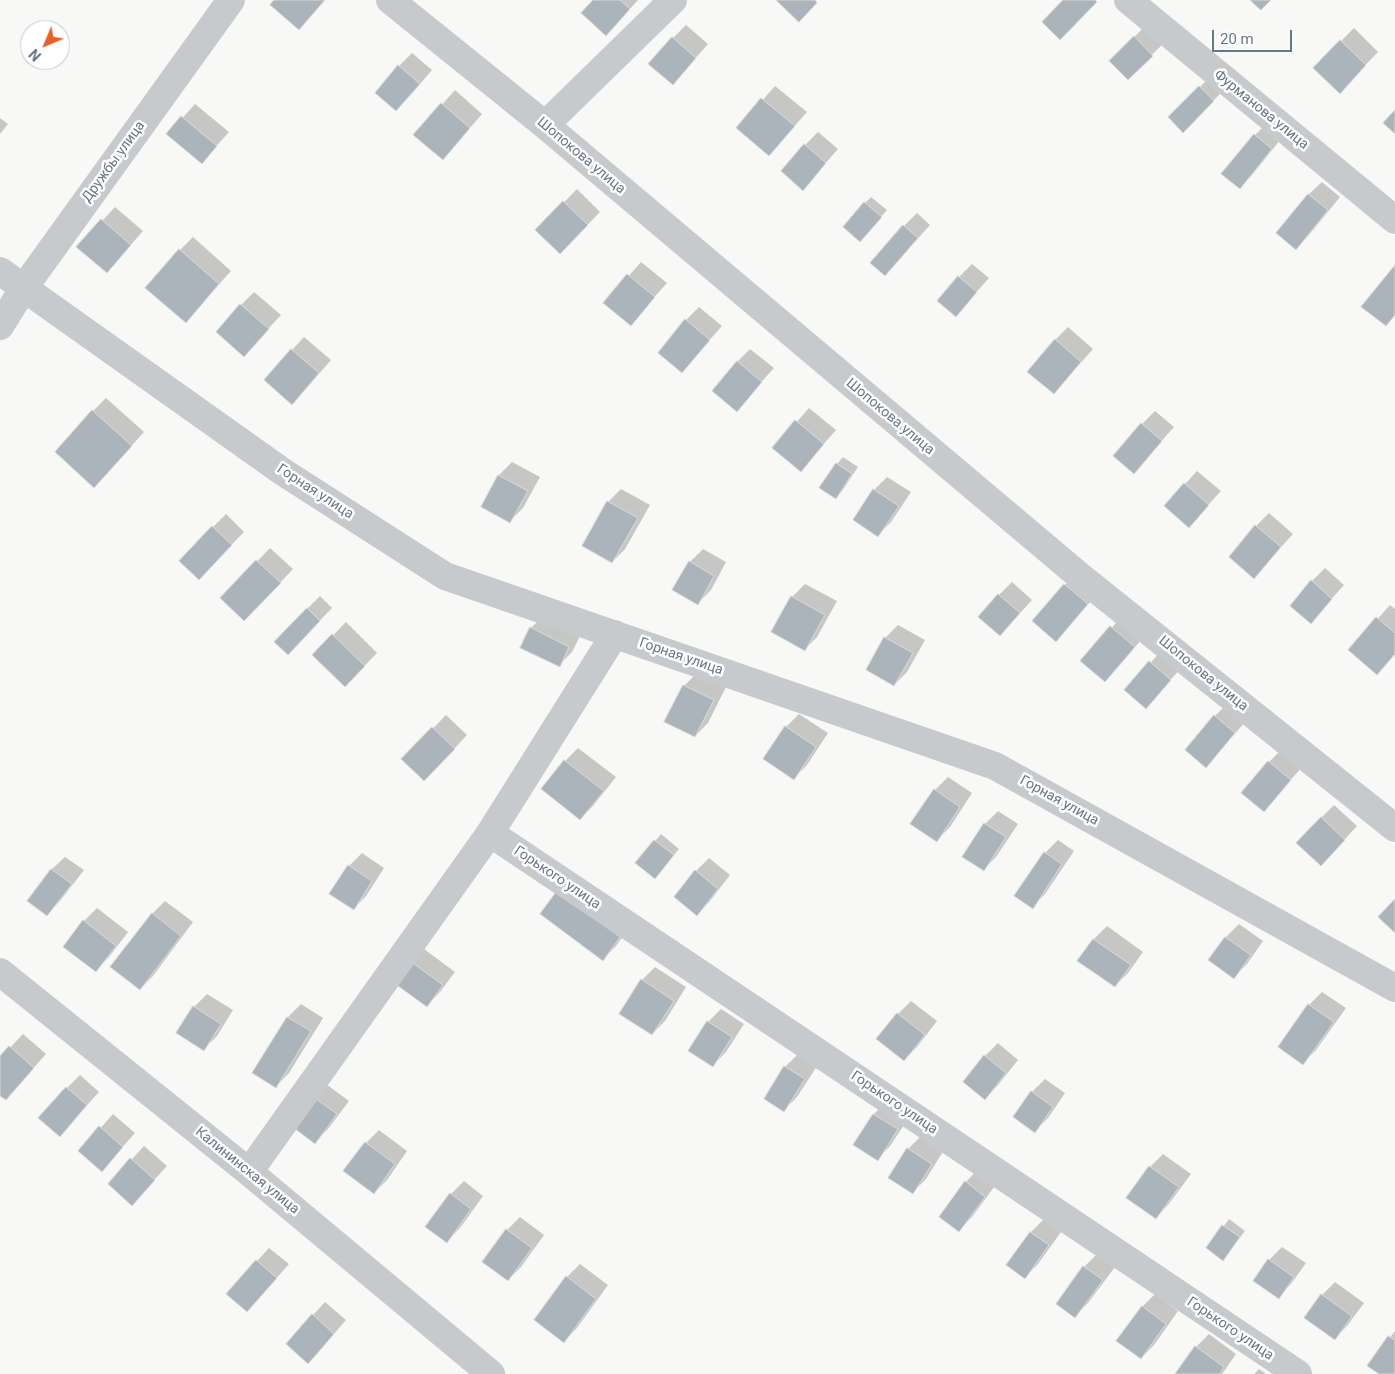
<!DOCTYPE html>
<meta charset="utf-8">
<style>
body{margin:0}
#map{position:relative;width:1395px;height:1374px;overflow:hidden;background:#f8f8f6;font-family:Roboto,sans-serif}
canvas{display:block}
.north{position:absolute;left:20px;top:20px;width:50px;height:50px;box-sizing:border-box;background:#fff;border:1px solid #c2c9cf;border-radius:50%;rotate:225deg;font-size:14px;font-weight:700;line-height:20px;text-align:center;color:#678}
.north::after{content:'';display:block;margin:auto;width:18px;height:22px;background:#e85f26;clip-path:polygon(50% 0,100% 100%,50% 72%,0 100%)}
.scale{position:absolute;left:1212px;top:30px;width:80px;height:22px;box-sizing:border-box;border:2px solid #678;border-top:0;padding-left:6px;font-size:15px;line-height:18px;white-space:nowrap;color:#678;-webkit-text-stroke:4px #fff;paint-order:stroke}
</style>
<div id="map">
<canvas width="1395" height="1374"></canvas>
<div class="north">N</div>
<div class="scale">20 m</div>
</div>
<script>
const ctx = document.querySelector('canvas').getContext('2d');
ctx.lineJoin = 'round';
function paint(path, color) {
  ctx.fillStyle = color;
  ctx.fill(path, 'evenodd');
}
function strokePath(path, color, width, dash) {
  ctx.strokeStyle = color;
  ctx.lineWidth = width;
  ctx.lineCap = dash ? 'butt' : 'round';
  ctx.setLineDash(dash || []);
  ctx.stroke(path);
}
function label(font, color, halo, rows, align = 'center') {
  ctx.font = font + ' Roboto,sans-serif';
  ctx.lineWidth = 5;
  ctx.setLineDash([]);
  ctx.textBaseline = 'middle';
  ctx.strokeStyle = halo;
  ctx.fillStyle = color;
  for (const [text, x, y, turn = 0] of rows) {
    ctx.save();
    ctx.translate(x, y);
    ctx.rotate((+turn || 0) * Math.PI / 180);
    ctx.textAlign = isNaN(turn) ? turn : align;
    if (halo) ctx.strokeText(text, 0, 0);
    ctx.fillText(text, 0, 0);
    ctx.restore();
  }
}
const shadow = new Path2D(`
 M595 0H638L619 21Z
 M1147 24 1165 42 1128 78 1111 61Z
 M686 25 708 44 673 83V38Z
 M1354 28 1378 52 1352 79 1341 41Z
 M412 53 432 70 409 97 399 66Z
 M1213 74 1226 88 1183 131 1170 117Z
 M775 86 807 112 769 155 738 128Z
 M455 90 482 114 443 159 415 135Z
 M195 104 229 132 202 162 168 134Z
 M0 118 8 124 0 134Z
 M1268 122 1284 135 1253 174 1240 187 1255 135Z
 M818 132 838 149 803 189 805 145Z
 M1322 182 1340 197 1309 235 1296 248 1278 233 1309 194Z
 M577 189 600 212 560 253 537 230Z
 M871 197 887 210 866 234 865 203Z
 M115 207 143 231 107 272 78 247Z
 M917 213 930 225 885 275 904 226Z
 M193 237 231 271 186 321 180 250Z
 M641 262 667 283 630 324 605 303Z
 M972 264 989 278 956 315 959 277Z
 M254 292 281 315 244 355 241 305Z
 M699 307 722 326 682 371 686 320Z
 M1068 327 1093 349 1054 393 1055 340Z
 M304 337 331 360 305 390 292 350Z
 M750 349 774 368 736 410 737 362Z
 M106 398 144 432 107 473 93 411Z
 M809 408 836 430 801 470 774 448Z
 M1155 411 1174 427 1134 472 1142 424Z
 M843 457 858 467 842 491 836 497 837 464Z
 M512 462 540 477 523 508 510 521 483 506 499 475Z
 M1197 471 1221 491 1189 526 1185 484Z
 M887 477 911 492 891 522 878 535 854 519 874 490Z
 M621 489 650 505 625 549 612 562 584 546 608 502Z
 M1269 513 1293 534 1254 577 1256 526Z
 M226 514 244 532 212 565 213 527Z
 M270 548 293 569 257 607 222 598Z
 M703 549 726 562 711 590 698 603 690 562Z
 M1325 568 1344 585 1311 622 1312 581Z
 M1078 572 1100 591 1056 640 1065 585Z
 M1012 582 1032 600 1000 635 999 595Z
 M805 584 837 601 817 637 804 650 773 632 792 597Z
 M320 596 332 608 301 640 307 609Z
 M1390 605 1395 609V654L1377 673 1350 650Z
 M1124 614 1147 633 1118 667 1082 661Z
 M544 615 581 634 572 652 559 665 531 628Z
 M346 622 377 653 345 686 314 655Z
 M898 625 925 640 907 672 894 685 885 638Z
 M1163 649 1183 666 1146 707 1126 690Z
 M697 673 726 687 708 723 695 736 684 686Z
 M1228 703 1247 720 1206 766 1215 716Z
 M799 714 828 733 807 765 794 778 786 727Z
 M446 715 467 735 437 767 403 759Z
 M578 748 616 777 593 806 580 819 543 789 565 761Z
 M1282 749 1303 766 1264 810 1269 762Z
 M948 777 972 793 950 827 937 840 935 790Z
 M1334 805 1357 826 1334 851 1321 818Z
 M998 811 1018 824 996 857 983 870 985 824Z
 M661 834 679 849 655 878 637 863Z
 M1058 840 1074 851 1045 894 1032 907 1045 853Z
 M362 853 384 868 366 896 353 909 349 866Z
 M65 857 84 870 60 901 47 914 29 900 52 869Z
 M709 858 730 875 710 901 697 914 675 896 696 871Z
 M165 901 193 922 153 976 140 989 152 914Z
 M97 908 128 932 109 957 96 970 84 921Z
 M542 913 632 924 616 946 603 959Z
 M1239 924 1263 941 1247 964 1234 977 1210 960 1226 937Z
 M1107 926 1143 952 1128 973 1115 986 1079 960 1094 939Z
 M424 949 455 972 440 992 427 1005 396 983Z
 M655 967 686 987 665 1021 652 1034 642 980Z
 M1322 992 1346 1008 1316 1050 1303 1063 1280 1046 1309 1005Z
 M207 994 233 1010 217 1036 204 1049 194 1007Z
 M911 1001 937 1021 917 1047 904 1060 898 1014Z
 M301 1004 323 1018 289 1073 276 1086 254 1072 288 1017Z
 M721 1009 744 1024 726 1052 713 1065 708 1022Z
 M23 1034 46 1054 6 1099 0 1094V1058Z
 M998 1043 1018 1060 998 1085 985 1098V1056Z
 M798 1054 817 1066 797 1097 784 1110 785 1067Z
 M80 1075 99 1092 60 1135 67 1088Z
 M1045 1079 1065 1093 1048 1118 1035 1131 1015 1117 1032 1092Z
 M326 1084 349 1101 328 1129 315 1142 292 1125Z
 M887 1101 910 1116 890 1146 877 1159 855 1145 874 1114Z
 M113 1114 135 1133 102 1170 80 1151Z
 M379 1130 407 1151 387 1180 374 1193 366 1143Z
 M921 1136 944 1150 926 1179 913 1192 890 1178 908 1149Z
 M144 1146 167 1166 132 1204 109 1184Z
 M1163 1154 1191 1174 1168 1205 1155 1218 1150 1167Z
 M978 1169 997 1183 972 1217 959 1230 966 1182Z
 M464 1181 483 1196 460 1228 447 1241 451 1194Z
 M520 1217 544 1235 521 1267 508 1280 484 1262 507 1230Z
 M1044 1219 1061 1232 1038 1264 1025 1277 1008 1265 1031 1232Z
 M1229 1219 1245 1231 1223 1259 1207 1248Z
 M1282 1247 1306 1263 1291 1284 1278 1297 1255 1280 1269 1260Z
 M269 1248 289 1264 247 1311 257 1261Z
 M1097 1254 1115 1267 1088 1303 1075 1316 1084 1267Z
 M580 1264 608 1285 577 1328 564 1341 567 1277Z
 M1335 1282 1364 1303 1347 1326 1334 1339 1322 1295Z
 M1155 1294 1178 1311 1154 1345 1141 1358 1142 1307Z
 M325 1302 346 1320 321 1349 313 1315Z
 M1395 1331V1374H1381L1369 1365Z
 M1209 1334 1236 1354 1222 1374H1176L1196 1347Z
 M1259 1369 1266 1374H1254Z`);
const building = new Path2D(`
 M274 0H325L299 30 270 5Z
 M593 0H620L630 9 606 36 581 13Z
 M776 0H815L817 3 799 22Z
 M1063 0H1095L1097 2 1060 40 1042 22Z
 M1250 0H1271L1261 10Z
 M1134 36 1153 56 1128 80 1109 61Z
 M672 37 696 58 673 85 648 64Z
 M1340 40 1366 65 1340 94 1313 68Z
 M398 65 420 84 396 111 375 93Z
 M1199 86 1214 101 1183 133 1168 117Z
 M761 98 795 126 769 156 736 128Z
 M441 103 470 128 443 160 413 135Z
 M1395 110V134L1383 123Z
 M181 116 217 146 202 164 166 134Z
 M1254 134 1272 149 1240 189 1221 174Z
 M804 144 826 163 803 191 781 171Z
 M1308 194 1328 210 1296 250 1276 233Z
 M563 201 588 225 560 254 535 230Z
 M864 202 882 217 860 242 843 227Z
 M101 219 131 245 107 273 76 247Z
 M903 225 918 238 885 276 870 263Z
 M179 249 219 284 186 323 145 288Z
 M1395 265V315L1386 326 1361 307Z
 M627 274 655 297 631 326 603 303Z
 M958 276 977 292 956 317 937 301Z
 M240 304 269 329 244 357 216 332Z
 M685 319 710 340 682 373 658 353Z
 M1055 339 1081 362 1054 394 1027 372Z
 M291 349 319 373 292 405 264 380Z
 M737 361 762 382 737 412 712 391Z
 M92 410 132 446 94 488 55 452Z
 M795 420 824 444 801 472 772 448Z
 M1141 423 1162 441 1134 474 1113 456Z
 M836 463 852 474 836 499 819 488Z
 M498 475 528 491 510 523 481 507Z
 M1184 483 1209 505 1189 528 1164 506Z
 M873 489 899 506 878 537 853 520Z
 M607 501 638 518 612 563 582 546Z
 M1255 525 1281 547 1254 579 1229 557Z
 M212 526 232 545 199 580 179 561Z
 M256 560 281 583 244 621 220 598Z
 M689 561 714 576 698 605 672 590Z
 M1311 580 1332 599 1311 624 1290 606Z
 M1064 584 1088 604 1056 642 1032 621Z
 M998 594 1020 613 1000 636 978 617Z
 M791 596 825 615 805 651 771 632Z
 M307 608 320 621 288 655 274 642Z
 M1376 617 1395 633V654L1377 675 1348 650Z
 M1110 626 1135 647 1105 682 1080 661Z
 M530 627 569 647 560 667 520 648Z
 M332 634 365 666 345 687 312 655Z
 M884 637 913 653 894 686 866 670Z
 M1149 661 1171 680 1146 709 1124 690Z
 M683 685 714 700 695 737 664 722Z
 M1214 715 1235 733 1206 768 1185 750Z
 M785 726 816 747 794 780 763 759Z
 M432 727 455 749 424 781 401 759Z
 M564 760 604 791 580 820 541 789Z
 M1268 761 1291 780 1264 812 1241 793Z
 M934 789 960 807 937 842 910 824Z
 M1321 817 1345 840 1321 866 1296 843Z
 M984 823 1006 837 984 871 962 857Z
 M654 840 674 855 655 879 635 863Z
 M1044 852 1062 864 1033 909 1014 896Z
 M348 865 372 881 354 910 329 894Z
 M51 869 72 884 47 916 27 901Z
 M695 870 718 889 697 916 674 897Z
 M557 891 620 937 603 961 540 914Z
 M1395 899V933L1378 917Z
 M152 913 181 936 140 990 110 967Z
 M83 920 116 946 96 972 63 947Z
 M1225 937 1251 955 1234 979 1208 960Z
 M1093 939 1131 965 1115 987 1077 961Z
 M410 961 443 985 427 1007 394 983Z
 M641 979 674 1001 652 1035 619 1014Z
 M1308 1004 1334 1022 1303 1065 1278 1047Z
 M193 1006 221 1024 204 1051 176 1033Z
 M897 1013 925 1035 904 1061 876 1039Z
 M287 1017 311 1031 276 1088 252 1073Z
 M707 1021 732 1037 713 1067 688 1051Z
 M9 1046 34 1068 6 1100 0 1096V1056Z
 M984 1055 1006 1073 985 1100 963 1082Z
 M784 1066 805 1079 784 1112 764 1099Z
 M66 1087 87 1105 60 1137 38 1118Z
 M1031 1091 1053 1107 1035 1133 1013 1117Z
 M312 1096 337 1114 315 1144 290 1125Z
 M873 1114 898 1129 878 1161 853 1145Z
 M99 1126 123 1147 102 1172 78 1151Z
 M365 1142 395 1164 374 1194 343 1171Z
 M907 1148 932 1164 913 1194 888 1178Z
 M130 1158 155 1180 132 1206 108 1184Z
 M1149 1166 1179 1187 1156 1219 1126 1198Z
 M965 1181 985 1197 959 1232 939 1217Z
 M450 1193 471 1209 447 1243 425 1227Z
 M1222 1225 1240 1237 1223 1261 1206 1248Z
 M506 1229 532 1248 508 1281 482 1262Z
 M1030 1232 1049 1245 1025 1279 1006 1265Z
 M1268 1259 1294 1277 1279 1299 1253 1281Z
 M256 1260 277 1278 247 1312 226 1294Z
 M1083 1266 1103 1280 1075 1318 1056 1304Z
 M566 1276 596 1299 564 1343 534 1320Z
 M1321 1294 1352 1316 1335 1340 1304 1318Z
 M1142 1306 1166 1324 1141 1359 1116 1341Z
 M312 1314 334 1334 308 1364 286 1344Z
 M1388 1336 1395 1340V1374H1379L1367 1366Z
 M1195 1346 1224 1367 1220 1374H1175Z`);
const minor = new Path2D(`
 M390 0 545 125 1082 578 1395 828
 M1128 0 1395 220
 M545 125 673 0
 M0 271 283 472 445 576 995 766 1395 988
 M0 326 23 289 231 0
 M490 833 1298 1374
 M0 972 249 1172 491 1374
 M249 1172 490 833 615 634`);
const streetNames = [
 ["Фурманова улица",1261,110,39],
 ["Шопокова улица",581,156,40],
 ["Дружбы улица",114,162,-54],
 ["Шопокова улица",890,417,40],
 ["Горная улица",315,492,33],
 ["Горная улица",681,657,19],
 ["Шопокова улица",1203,674,39],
 ["Горная улица",1059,801,29],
 ["Горького улица",557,878,34],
 ["Горького улица",894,1103,34],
 ["Калининская улица",247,1171,39],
 ["Горького улица",1230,1329,34]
];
paint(shadow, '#0003');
paint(building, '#acb4bb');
strokePath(building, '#dadad8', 1);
strokePath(minor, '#c6cacd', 28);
label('14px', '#678', '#fff', streetNames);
</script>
